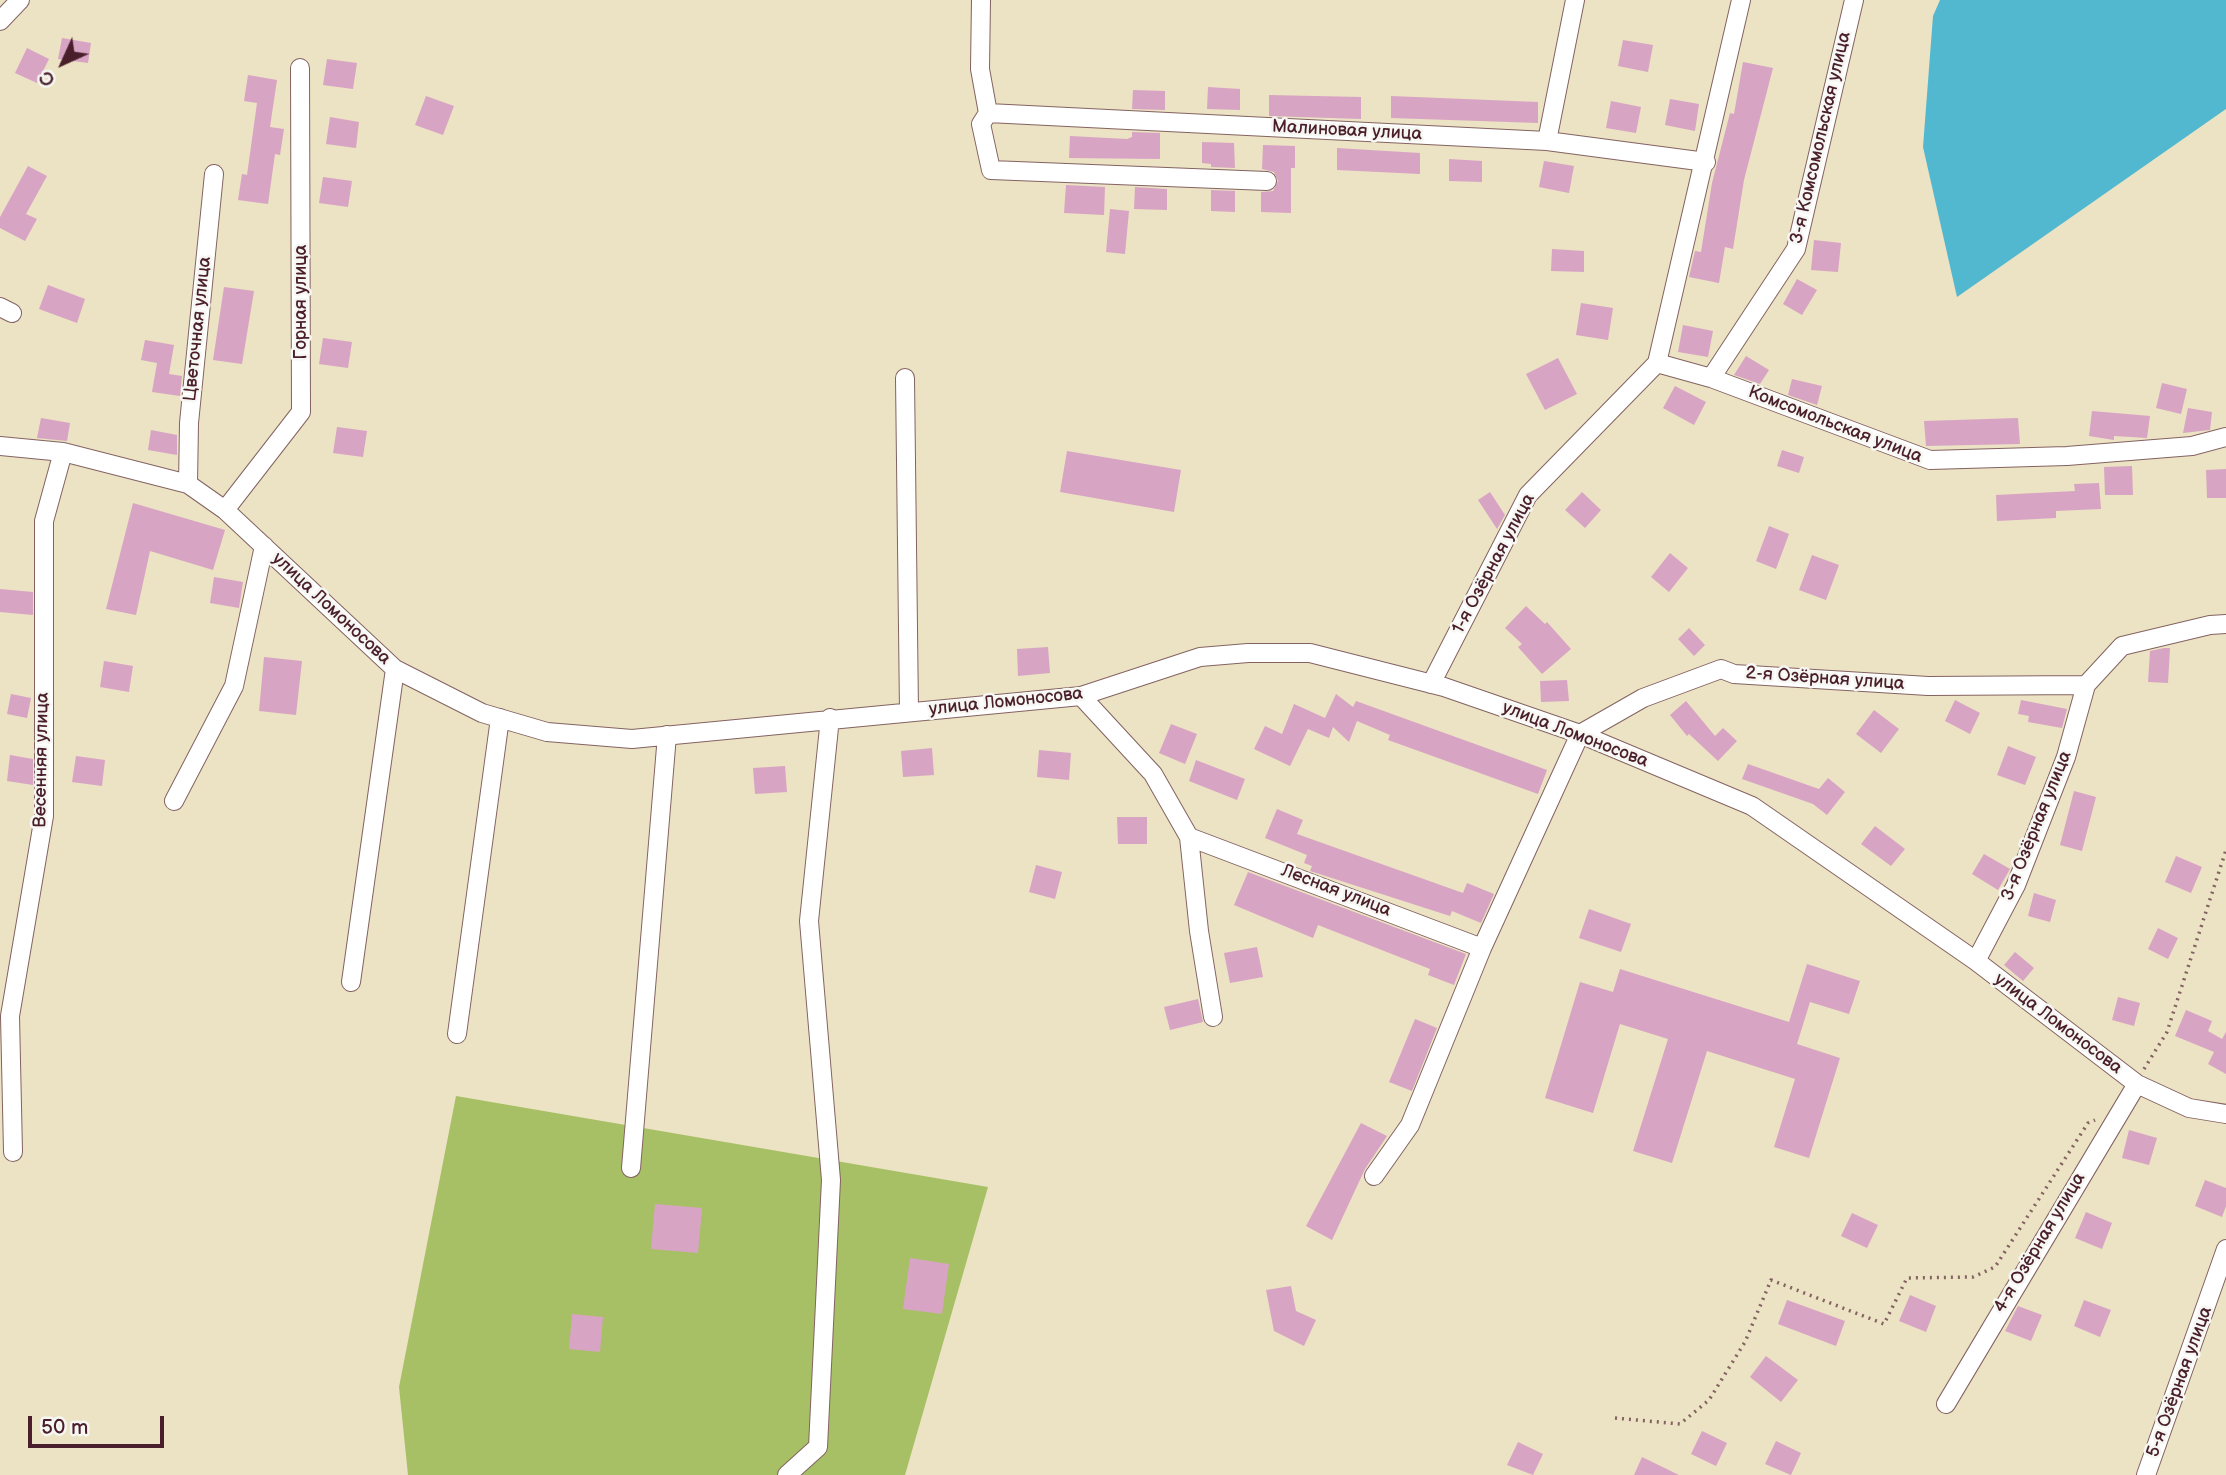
<!DOCTYPE html>
<meta charset="utf-8">
<style>
body{margin:0}
#map{position:relative;width:2226px;height:1475px;overflow:hidden;background:#ece2c4;font-family:"Balsamiq Sans",sans-serif}
canvas{display:block}
.north{position:absolute;left:28px;top:28px;width:70px;height:70px;-webkit-text-stroke:5px #f6f6f2;paint-order:stroke;rotate:225deg;font-size:19px;font-weight:700;line-height:28px;text-align:center;color:#4a1f2b}
.north::after{content:'';display:block;margin:auto;width:24px;height:32px;background:#4a1f2b;clip-path:polygon(50% 0,100% 100%,50% 72%,0 100%)}
.scale{position:absolute;left:28px;top:1416px;width:136px;height:32px;box-sizing:border-box;border:4px solid #4a1f2b;border-top:0;padding-left:9px;font-size:21px;line-height:24px;white-space:nowrap;color:#4a1f2b;-webkit-text-stroke:5px #f6f6f2;paint-order:stroke}
</style>
<div id="map">
<canvas width="2226" height="1475"></canvas>
<div class="north">С</div>
<div class="scale">50 m</div>
</div>
<script>
const ctx = document.querySelector('canvas').getContext('2d');
ctx.lineJoin = 'round';
function paint(path, color) {
  ctx.fillStyle = color;
  ctx.fill(path, 'evenodd');
}
function strokePath(path, color, width, dash) {
  ctx.strokeStyle = color;
  ctx.lineWidth = width;
  ctx.lineCap = dash ? 'butt' : 'round';
  ctx.setLineDash(dash || []);
  ctx.stroke(path);
}
function label(font, color, halo, rows, align = 'center') {
  ctx.font = font + ' "Balsamiq Sans",sans-serif';
  ctx.lineWidth = 5;
  ctx.setLineDash([]);
  ctx.textBaseline = 'middle';
  ctx.strokeStyle = halo;
  ctx.fillStyle = color;
  for (const [text, x, y, turn = 0] of rows) {
    ctx.save();
    ctx.translate(x, y);
    ctx.rotate((+turn || 0) * Math.PI / 180);
    ctx.textAlign = isNaN(turn) ? turn : align;
    if (halo) ctx.strokeText(text, 0, 0);
    ctx.fillText(text, 0, 0);
    ctx.restore();
  }
}
const green = new Path2D(`
 M456 1096 988 1187 905 1475H408L399 1387Z`);
const water = new Path2D(`
 M1940 0H2226V109L1957 297 1923 147 1933 16Z`);
const building = new Path2D(`
 M62 38 91 43 88 63 58 59Z
 M1623 40 1653 45 1648 72 1618 66Z
 M27 48 49 59 37 83 15 73Z
 M327 59 357 63 353 89 323 85Z
 M1743 62 1773 68 1744 180 1733 249 1725 247 1719 283 1689 277 1695 251 1701 252 1712 183 1730 113 1734 114Z
 M248 75 277 80 270 127 284 129 280 155 275 154 268 204 238 200 242 174 247 175 257 103 244 101Z
 M1208 87 1240 89V110L1207 109Z
 M1133 90 1165 91V110L1132 109Z
 M1269 95 1361 97V119L1269 116Z
 M426 96 454 106 443 135 415 125Z
 M1391 96 1538 102V123L1391 118Z
 M1670 99 1699 104 1695 131 1665 125Z
 M1611 101 1641 107 1636 133 1606 128Z
 M330 117 359 122 356 148 326 144Z
 M1132 132 1160 133V159L1069 158 1070 136 1127 139 1132 137Z
 M1202 142 1234 143 1235 168 1211 167V164L1202 163Z
 M1263 145 1295 146V168H1291V213L1261 212V192L1273 191 1278 181 1274 172 1262 169Z
 M1337 148 1420 153V174L1337 170Z
 M1449 159 1482 161V182L1449 181Z
 M1544 161 1574 166 1569 193 1539 187Z
 M28 166 47 176 26 214 37 219 25 241 0 228V217Z
 M323 177 352 181 348 207 319 203Z
 M1066 185 1105 187 1104 215 1064 213Z
 M1135 187 1167 189V210L1134 209Z
 M1211 190 1235 191V212L1211 211Z
 M1110 209 1129 211 1125 254 1106 252Z
 M1814 240 1841 243 1838 272 1811 270Z
 M1552 249 1584 251V272L1551 271Z
 M1797 279 1817 290 1802 315 1783 304Z
 M48 285 85 299 77 323 39 309Z
 M224 287 254 291 242 364 213 360Z
 M1581 303 1613 308 1608 340 1576 335Z
 M1683 325 1713 331 1708 357 1678 352Z
 M323 338 352 342 348 368 319 364Z
 M145 340 174 345 169 374 182 376 180 396 152 392 157 363 141 360Z
 M1746 356 1769 370 1760 384 1734 375Z
 M1558 358 1577 394 1545 410 1526 374Z
 M1792 379 1822 386 1817 405 1788 395Z
 M2162 383 2187 389 2181 414 2156 408Z
 M1675 386 1706 402 1694 425 1663 408Z
 M2188 408 2212 412 2210 430 2183 433Z
 M2092 411 2150 416 2147 438 2114 436V440L2089 436Z
 M41 418 70 423 67 441 37 438Z
 M2018 418 2020 444 1926 446 1924 421Z
 M337 427 367 431 363 457 333 453Z
 M151 430 177 435V455L148 450Z
 M1782 450 1804 457 1799 473 1777 466Z
 M1067 451 1181 470 1174 512 1060 492Z
 M2132 466 2133 495H2105L2104 467Z
 M2226 469V498H2207L2206 470Z
 M2099 483 2101 509 2056 511V518L1997 521 1996 495 2075 491 2074 484Z
 M1490 492 1505 515 1497 529 1478 500Z
 M1582 492 1601 510 1585 528 1565 510Z
 M133 503 225 530 213 570 150 551 136 615 106 609Z
 M1769 526 1789 534 1776 569 1756 561Z
 M1670 553 1688 568 1669 592 1651 577Z
 M1812 555 1839 565 1826 600 1799 590Z
 M214 577 243 582 239 608 210 603Z
 M0 589 33 592V615L0 612Z
 M1526 606 1545 624 1547 622 1571 649 1542 674 1518 647 1522 644 1505 628Z
 M1689 628 1705 645 1694 656 1678 639Z
 M1048 647 1050 673 1018 676 1017 649Z
 M2164 648H2170L2168 683 2148 682 2150 651Z
 M264 657 302 661 296 715 259 711Z
 M104 661 133 666 129 692 100 687Z
 M1567 680 1569 701 1541 702 1540 681Z
 M11 694 31 698 27 718 7 714Z
 M1336 694 1353 707 1356 701 1547 770 1538 794 1388 740 1390 735 1357 721 1349 742 1333 727 1329 738 1308 729 1290 766 1254 749 1265 726 1282 734 1294 704 1325 718Z
 M1955 700 1980 713 1970 734 1945 721Z
 M2021 700 2067 709 2062 728 2028 722 2029 716 2018 714Z
 M1686 701 1715 736 1723 728 1737 741 1718 761 1689 734 1687 736 1670 715Z
 M1874 710 1899 729 1881 753 1856 734Z
 M1171 724 1197 734 1185 764 1159 753Z
 M2008 746 2036 757 2025 785 1997 775Z
 M932 748 934 775 903 777 901 751Z
 M1039 750 1071 753 1069 780 1037 777Z
 M10 755 33 759V785L7 781Z
 M76 756 105 760 102 786 72 782Z
 M1196 760 1245 779 1237 800 1189 781Z
 M1748 764 1819 789 1828 778 1845 792 1827 815 1813 804 1742 779Z
 M785 766 787 792 755 794 753 768Z
 M2074 791 2096 797 2082 851 2060 845Z
 M1277 809 1303 820 1297 834 1463 893 1467 883 1494 894 1481 923 1452 911 1450 916 1310 871 1312 866 1304 863 1307 855 1265 838Z
 M1117 817H1147V844H1118Z
 M1875 826 1905 849 1891 866 1861 844Z
 M1984 854 2010 869 1998 890 1972 874Z
 M2176 856 2202 867 2191 893 2165 882Z
 M1036 865 1062 872 1055 899 1029 892Z
 M1248 872 1466 954 1454 985 1428 975 1430 969 1318 925 1313 938 1234 905Z
 M2034 893 2056 900 2050 922 2028 916Z
 M1589 909 1631 924 1621 952 1579 938Z
 M2158 928 2178 938 2168 959 2148 949Z
 M1257 947 1263 977 1230 983 1224 953Z
 M2015 952 2034 968 2023 981 2004 965Z
 M1807 964 1860 981 1849 1014 1810 1002 1797 1044 1840 1058 1809 1158 1774 1147 1795 1079 1707 1051 1672 1163 1633 1151 1668 1039 1620 1024 1593 1113 1545 1098 1580 982 1613 992 1620 969 1789 1022Z
 M2118 997 2140 1003 2134 1026 2112 1020Z
 M1198 999 1203 1022 1170 1030 1164 1007Z
 M2186 1010 2212 1021 2208 1031 2222 1039 2226 1032V1074L2208 1064 2214 1052 2175 1036Z
 M1415 1019 1437 1028 1412 1091 1389 1082Z
 M1361 1123 1387 1136 1365 1169 1332 1240 1306 1226Z
 M2129 1130 2157 1138 2149 1165 2122 1158Z
 M2205 1180 2226 1188V1206L2222 1217 2195 1206Z
 M655 1204 702 1208 698 1253 651 1249Z
 M2086 1212 2112 1223 2102 1249 2075 1238Z
 M1852 1213 1878 1225 1867 1248 1841 1236Z
 M910 1258 949 1264 942 1314 903 1309Z
 M1291 1286 1296 1311 1316 1320 1304 1346 1274 1331 1266 1290Z
 M1910 1295 1936 1306 1926 1332 1899 1321Z
 M1787 1300 1845 1321 1836 1346 1778 1324Z
 M2084 1300 2111 1310 2100 1337 2074 1326Z
 M2018 1306 2042 1315 2031 1341 2005 1331Z
 M572 1314 603 1317 600 1352 569 1349Z
 M1766 1356 1798 1380 1781 1402 1750 1377Z
 M1702 1431 1727 1443 1716 1466 1691 1454Z
 M1776 1441 1801 1453 1791 1475 1765 1464Z
 M1518 1442 1543 1454 1533 1475 1507 1465Z
 M1642 1457 1679 1475H1634Z`);
const path = new Path2D(`
 M2144 1069 2167 1032 2226 850
 M1615 1418 1680 1424 1709 1400 1745 1342 1771 1280 1884 1324 1907 1278 1973 1277 1995 1267 2088 1123 2095 1120`);
const minor = new Path2D(`
 M981 0 980 69 988 113 981 124 991 170 1267 181
 M0 21 20 0
 M988 113 1547 141 1706 162
 M1547 141 1575 0
 M0 307 12 313
 M1657 363 1711 378 1930 460 2067 456 2192 446 2226 437
 M1657 363 1741 0
 M905 378 909 712
 M1711 378 1796 249 1854 0
 M0 446 63 452 188 484 225 510 395 669 482 713 547 732 632 739 1081 696 1200 657 1248 653H1310L1444 687 1580 734 1752 806 1976 961 2137 1084 2189 1108 2226 1114
 M188 484 189 423 214 174
 M225 510 301 412 300 68
 M1431 684 1528 495 1657 363
 M1081 696 1153 774 1189 837 1199 931 1213 1017
 M174 801 234 686 264 546
 M1189 837 1482 948
 M1976 961 2016 885 2066 757 2086 685 2122 646 2210 625 2226 624
 M351 982 395 669
 M457 1034 500 718
 M13 1152 10 1016 44 816V521L63 452
 M631 1168 667 735
 M1374 1176 1410 1125 1482 948 1580 734 1643 698 1721 669 1734 674 1928 686 2086 685
 M1946 1404 2137 1084
 M787 1475 818 1447 831 1180 809 921 830 718
 M2146 1475 2226 1249`);
const streetNames = [
 ["Малиновая улица",1347,131,3],
 ["3-я Комсомольская улица",1821,138,-77],
 ["Горная улица",301,302,-90],
 ["Цветочная улица",198,329,-84],
 ["Комсомольская улица",1835,425,21],
 ["1-я Озёрная улица",1494,564,-62],
 ["улица Ломоносова",331,609,43],
 ["2-я Озёрная улица",1825,679,4],
 ["улица Ломоносова",1006,702,-6],
 ["улица Ломоносова",1575,735,21],
 ["Весенняя улица",42,760,-89],
 ["3-я Озёрная улица",2037,826,-68],
 ["Лесная улица",1336,891,21],
 ["улица Ломоносова",2058,1024,37],
 ["4-я Озёрная улица",2040,1243,-59],
 ["5-я Озёрная улица",2180,1382,-70]
];
paint(green, '#a7c065');
paint(water, '#52b8d0');
paint(building, '#d8a4c3');
strokePath(minor, '#836361', 20);
strokePath(path, '#836361', 3.5, [2, 5]);
strokePath(minor, '#fff', 18);
label('18px', '#4a1f2b', '#f6f6f2', streetNames);
</script>
